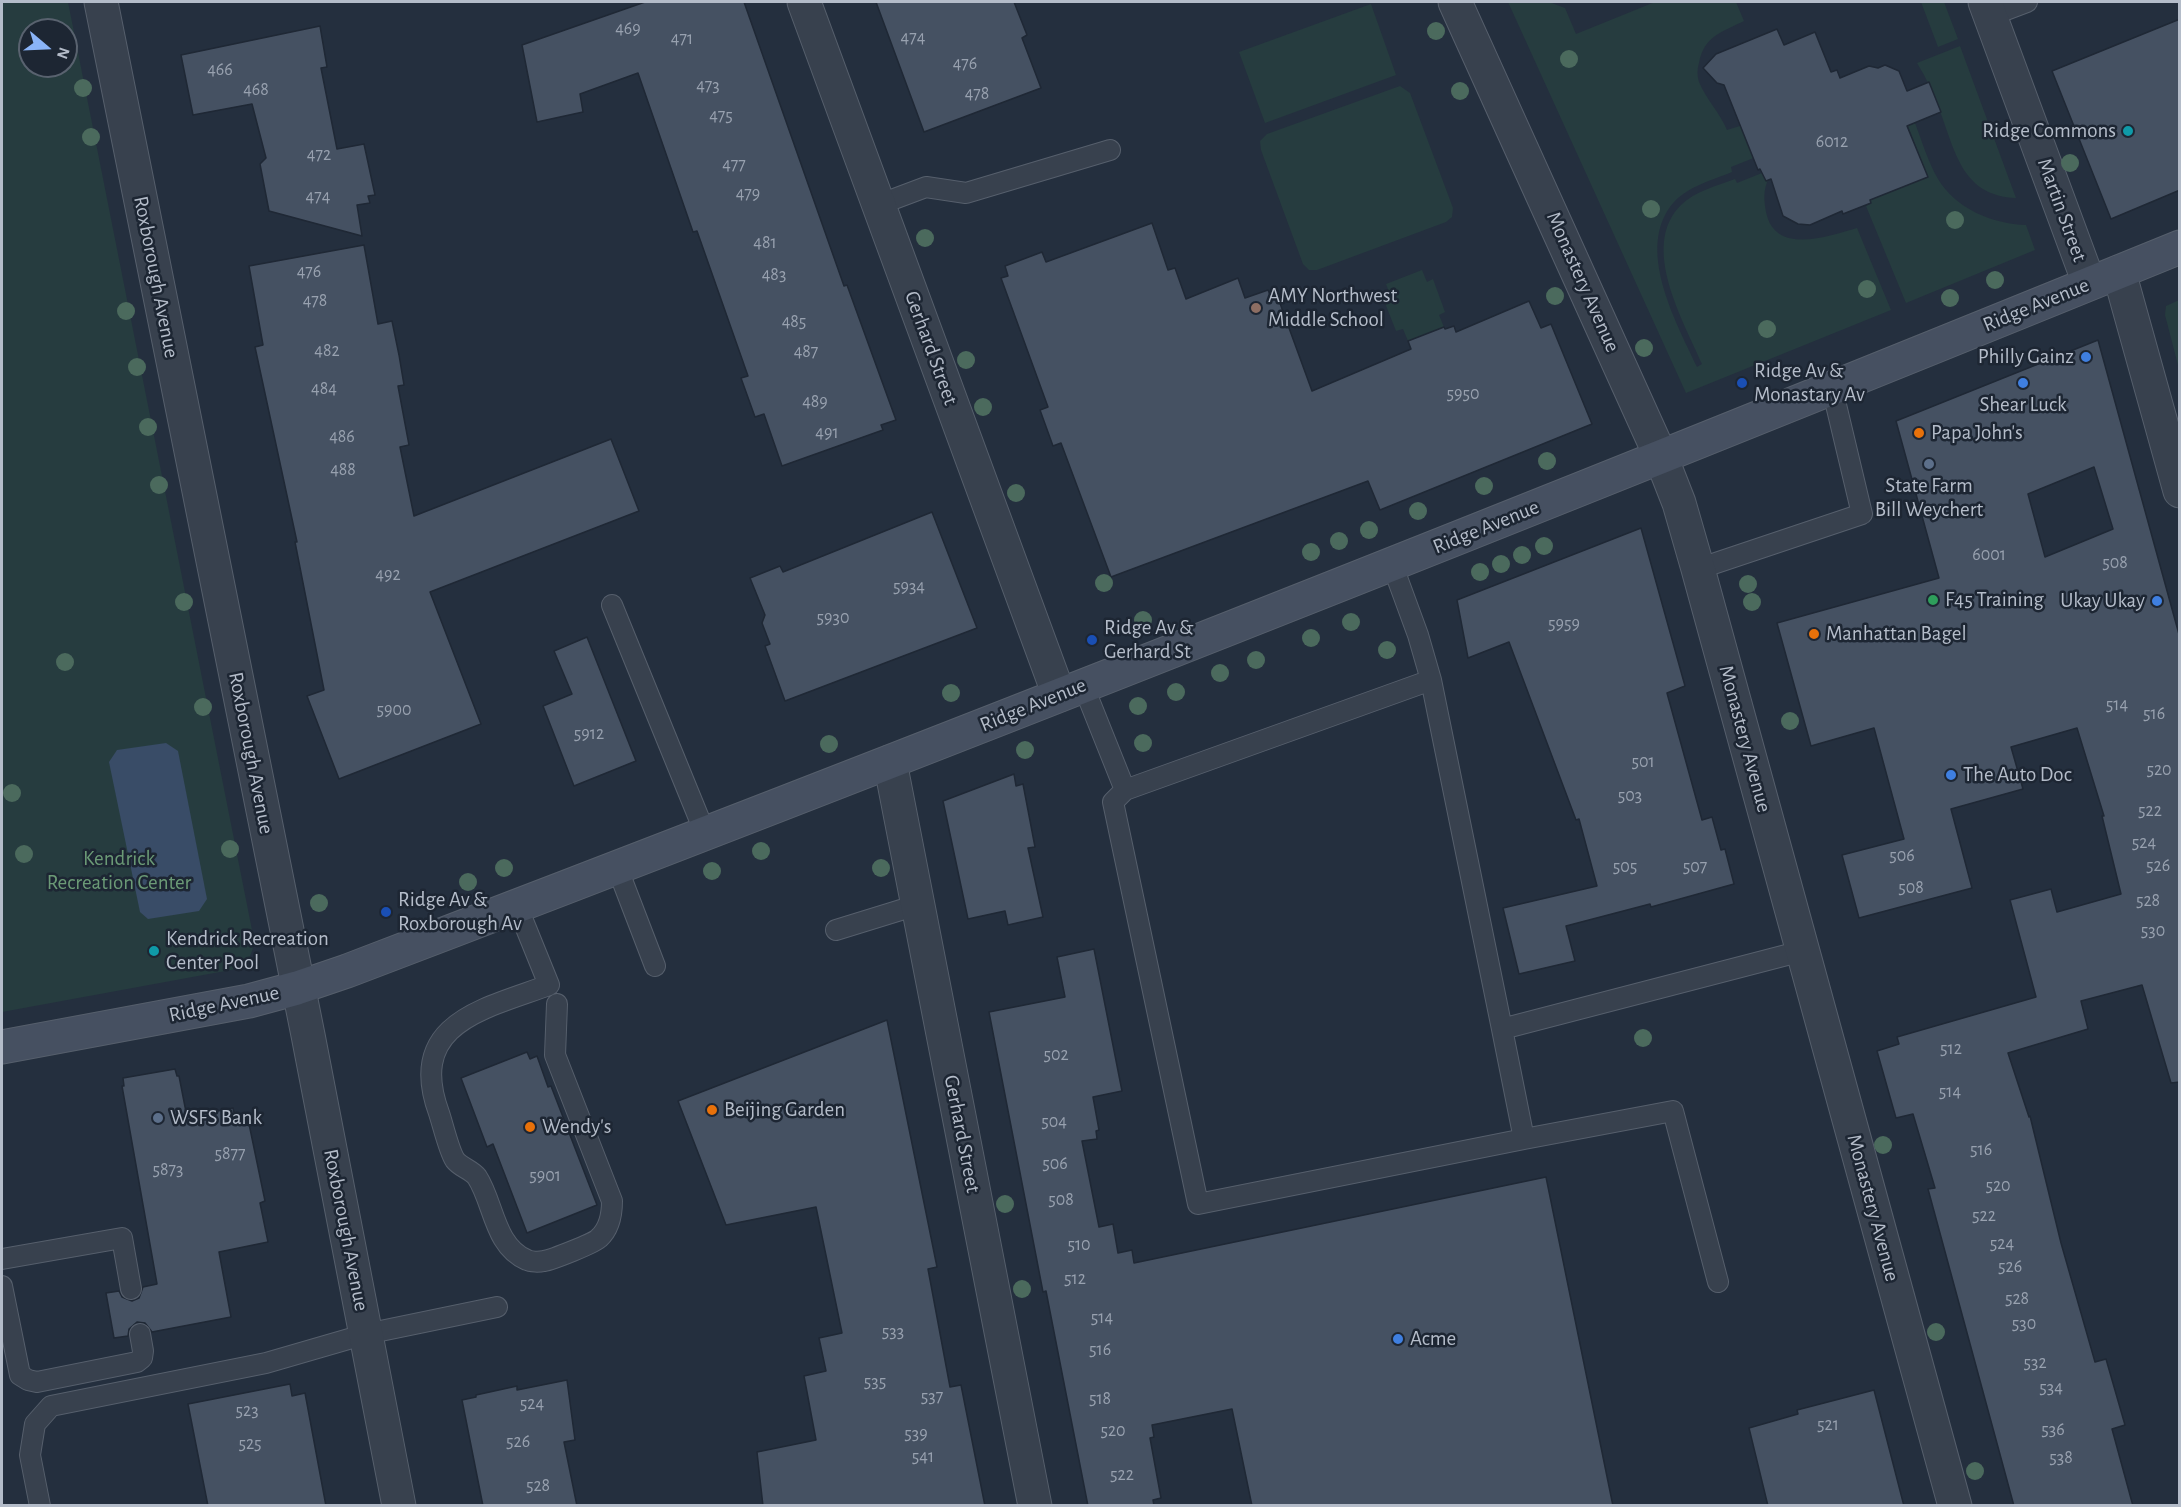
<!DOCTYPE html>
<style>
body{margin:0}
#map{position:relative;width:2181px;height:1507px;overflow:hidden;background:#242f3e;font-family:"Alegreya Sans",sans-serif}
canvas{display:block}
.frame{position:absolute;inset:0;border:3px solid #b4bcc9;pointer-events:none}
.north{position:absolute;left:18px;top:18px;width:60px;height:60px;box-sizing:border-box;background:#1d2633;border:2px solid #59626f;border-radius:50%;rotate:109deg;font-size:16px;font-weight:700;line-height:24px;text-align:center;color:#b4bcc9}
.north::after{content:'';display:block;margin:auto;width:21px;height:27px;background:#8ab4f8;clip-path:polygon(50% 0,100% 100%,50% 72%,0 100%)}
</style>
<div id="map">
<canvas width="2181" height="1507"></canvas>
<div class="frame"></div>
<div class="north">N</div>
</div>
<script>
const ctx = document.querySelector('canvas').getContext('2d');
ctx.lineJoin = 'round';
function paint(path, color) {
  ctx.fillStyle = color;
  ctx.fill(path, 'evenodd');
}
function strokePath(path, color, width, dash) {
  ctx.strokeStyle = color;
  ctx.lineWidth = width;
  ctx.lineCap = dash ? 'butt' : 'round';
  ctx.setLineDash(dash || []);
  ctx.stroke(path);
}
function label(font, color, halo, rows, align = 'center') {
  ctx.font = font + ' "Alegreya Sans",sans-serif';
  ctx.lineWidth = 5;
  ctx.setLineDash([]);
  ctx.textBaseline = 'middle';
  ctx.strokeStyle = halo;
  ctx.fillStyle = color;
  for (const [text, x, y, turn = 0] of rows) {
    ctx.save();
    ctx.translate(x, y);
    ctx.rotate((+turn || 0) * Math.PI / 180);
    ctx.textAlign = isNaN(turn) ? turn : align;
    if (halo) ctx.strokeText(text, 0, 0);
    ctx.fillText(text, 0, 0);
    ctx.restore();
  }
}
const green = new Path2D(`
 M2 2H68L254 940C253 953 249 963 236 969L2 1012ZM30 30H66V66H30Z
 M1508 2H1549L1565 8 1576 34 1655 2H1736L1744 21C1722 32 1704 36 1699 63 1697 69 1697 76 1699 82 1706 99 1720 113 1727 130L1743 125 1756 157 1731 167 1732 172C1713 180 1689 186 1674 202 1634 247 1676 322 1697 367L1702 364C1684 322 1639 246 1681 205 1695 191 1717 186 1735 179L1737 183 1762 173 1766 180H1768C1763 191 1764 200 1766 212 1775 256 1829 236 1857 228L1891 310 1686 393Z
 M1921 2H1944L1958 39 1938 47Z
 M1371 4 1396 75 1265 123 1239 52Z
 M1960 46 2016 198C1964 196 1956 155 1941 114 1935 96 1927 79 1917 63Z
 M1400 86 1410 93 1453 208 1452 217 1446 222 1317 270H1309L1303 264 1261 150 1260 141 1267 134Z
 M1915 123C1922 141 1928 162 1938 179 1956 209 1993 224 2026 225L2035 250 1906 303 1866 206 1871 203 1870 200 1928 177 1908 126Z
 M1422 270 1427 282 1433 279 1445 312 1439 315 1444 327 1408 341 1403 329 1396 331 1383 298 1390 295 1386 284Z
 M2179 300V369L2165 315 2166 306Z`);
const water = new Path2D(`
 M166 743 178 751 207 899 199 911 148 919 140 912 109 762 117 750Z`);
const building = new Path2D(`
 M645 2H744L844 286 847 285 896 420 881 425 883 430 782 466 764 414 755 417 741 378 748 376 697 231 693 232 638 73 580 94 583 112 537 122 522 45Z
 M876 2H1014L1027 35 1022 38 1041 88 924 132Z
 M2180 19V190L2111 219 2052 71Z
 M320 26 327 67 321 68 337 149 364 144 375 195 368 196 370 203 357 205 362 236 269 211 260 164 266 158 252 104 193 115 181 55Z
 M1777 29 1784 45 1815 32 1831 72 1837 70 1840 78 1869 66 1878 68 1885 65 1899 71 1907 91 1929 82 1941 112 1907 126 1928 177 1870 200 1871 203 1843 214 1842 211 1810 225 1798 224 1783 216 1771 179 1766 181 1760 169 1758 170 1724 85 1717 83 1703 68 1716 54Z
 M1152 223 1168 270 1175 268 1186 299 1238 278 1245 298 1268 290 1271 297 1277 295 1312 391 1411 349 1408 341 1444 327 1445 329 1454 326 1456 332 1529 301 1541 328 1551 324 1592 424 1380 510 1368 481 1111 577 1061 443 1053 446 1040 410 1048 407 1001 278 1008 276 1005 266 1042 252 1046 262Z
 M364 245 378 324 392 321 399 355 404 385 398 386 409 445 400 447 414 516 611 439 639 511 430 592 481 724 339 779 307 696 324 690 295 542H297L255 347 263 345 249 266Z
 M2098 340 2180 638V1082L2171 1083 2142 985 2081 1001 2088 1029 2008 1053 2029 1117 2030 1116 2061 1243 2095 1362 2106 1359 2125 1425 2112 1429 2133 1506H2014L1928 1189 1935 1188 1913 1114 1896 1118 1877 1051 1899 1044 1897 1037 2036 997 2010 900 2051 889 2057 912 2121 894 2102 816H2104L2077 728 2011 747 2023 789 1951 809 1972 888 1859 918 1842 855 1904 839 1874 728 1811 746 1777 623 1939 578 1896 421ZM2094 467 2113 529 2045 557 2028 494Z
 M932 512 977 628 785 701 765 646 770 644 762 623 765 615 750 578 780 566 783 572Z
 M1641 528 1685 686 1667 693 1702 820 1712 817 1721 850 1725 849 1734 884 1651 907 1650 904 1566 926 1575 961 1519 974 1503 908 1597 886 1579 819 1576 820 1509 642 1468 658 1457 600Z
 M587 637 636 761 574 786 543 706 572 694 554 651Z
 M1014 774 1016 786 1023 784 1035 847 1028 848 1043 917 1008 925 1005 911 968 919 943 801Z
 M1094 949 1122 1091 1093 1097 1099 1130 1096 1131 1097 1139 1082 1141 1099 1227 1113 1224 1118 1253 1132 1250 1134 1263 1546 1177 1613 1506H1252L1232 1409 1152 1425 1154 1437 1150 1438 1161 1498 1153 1500 1154 1506H1088L1046 1291 1043 1292 989 1012 1065 997 1057 957Z
 M887 1020 937 1267 928 1269 950 1387 961 1385 985 1506H763L757 1452 816 1440 804 1376 826 1371 819 1338 842 1333 816 1207 726 1225 678 1101Z
 M527 1052 530 1059 537 1056 548 1087 551 1086 597 1205 527 1233 493 1144 487 1147 461 1078Z
 M175 1069 177 1076H179L187 1117 233 1108 236 1121 248 1119 265 1201 260 1203 268 1242 219 1252 231 1317 152 1332 145 1323 137 1322 129 1329 128 1336 114 1338 106 1293 119 1291 122 1297 132 1301 139 1298 143 1287 157 1284 122 1086H124L123 1078Z
 M567 1380 575 1440 564 1442 577 1506H483L462 1400 476 1397V1395L517 1386V1390Z
 M290 1384 292 1396 305 1393 326 1506H208L188 1404Z
 M1874 1390 1904 1506H1768L1749 1428 1798 1414 1797 1410Z`);
const service = new Path2D(`
 M1990 16 2027 2
 M878 205 926 187 966 193 1110 150
 M1392 564 1418 635 1431 680 1502 1029 1802 951
 M1698 569 1862 514 1832 388
 M612 605 705 833
 M1431 680 1125 790 1113 802 1198 1204 1524 1139 1502 1029
 M1083 685 1125 790
 M617 867 655 966
 M517 906 549 985C484 1009 406 1023 439 1113 443 1125 449 1151 455 1160 460 1167 472 1170 477 1177 494 1203 494 1246 527 1260 531 1262 539 1262 544 1261 551 1260 595 1243 599 1238 609 1229 612 1214 612 1201L555 1055 557 1004
 M836 930 917 905
 M1524 1139 1673 1111 1718 1282
 M2 1259 122 1238 131 1289
 M2 1286 20 1375 28 1380 37 1382 137 1362 142 1358 143 1351 140 1334
 M40 1506 30 1455 35 1424 51 1406 266 1363 366 1334 497 1307`);
const minor = new Path2D(`
 M101 2 308 1035 399 1506
 M804 2 1059 695
 M1455 2 1661 457 1679 503 1698 569 1955 1506
 M1985 2 2089 283
 M2119 272 2180 491
 M890 762 1035 1506`);
const secondary = new Path2D(`
 M2 1047 249 1001 297 988 347 971C961 737 1571 495 2180 247`);
const trees = [
 [1436,31],
 [1569,59],
 [83,88],
 [1460,91],
 [91,137],
 [2070,163],
 [1651,209],
 [1955,220],
 [925,238],
 [1995,280],
 [1867,289],
 [1555,296],
 [1950,298],
 [126,311],
 [1767,329],
 [1644,348],
 [966,360],
 [137,367],
 [983,407],
 [148,427],
 [1547,461],
 [159,485],
 [1484,486],
 [1016,493],
 [1418,511],
 [1369,530],
 [1339,541],
 [1544,546],
 [1311,552],
 [1522,555],
 [1501,564],
 [1480,572],
 [1104,583],
 [1748,584],
 [184,602],
 [1752,602],
 [1143,620],
 [1351,622],
 [1311,638],
 [1387,650],
 [1256,660],
 [65,662],
 [1220,673],
 [1176,692],
 [951,693],
 [1138,706],
 [203,707],
 [1790,721],
 [1143,743],
 [829,744],
 [1025,750],
 [12,793],
 [230,849],
 [761,851],
 [24,854],
 [504,868],
 [881,868],
 [712,871],
 [468,882],
 [319,903],
 [1643,1038],
 [1883,1145],
 [1005,1204],
 [1022,1289],
 [1936,1332],
 [1975,1471]
];
const markers = [
 [2128,131,6,"#0f9aa8"],
 [1256,308,6,"#8d6e63"],
 [2086,357,6,"#3f7fe0"],
 [1742,383,6,"#1a4fb4"],
 [2023,383,6,"#3f7fe0"],
 [1919,433,6,"#e8710a"],
 [1929,464,6,"#5c6f8a"],
 [1933,600,6,"#2e9e5b"],
 [2157,601,6,"#3f7fe0"],
 [1814,634,6,"#e8710a"],
 [1092,640,6,"#1a4fb4"],
 [1951,775,6,"#3f7fe0"],
 [386,912,6,"#1a4fb4"],
 [154,951,6,"#0f9aa8"],
 [712,1110,6,"#e8710a"],
 [158,1118,6,"#5c6f8a"],
 [530,1127,6,"#e8710a"],
 [1398,1339,6,"#3f7fe0"]
];
const numberNames = [
 ["469",628,29],
 ["474",913,38],
 ["471",682,39],
 ["476",965,64],
 ["466",220,70],
 ["473",708,86],
 ["468",256,90],
 ["478",977,94],
 ["475",721,116],
 ["6012",1832,142],
 ["472",319,155],
 ["477",734,165],
 ["479",748,194],
 ["474",318,197],
 ["481",765,243],
 ["476",309,272],
 ["483",774,275],
 ["478",315,301],
 ["485",794,322],
 ["482",327,351],
 ["487",806,352],
 ["484",324,389],
 ["5950",1463,394],
 ["489",815,402],
 ["491",827,433],
 ["486",342,437],
 ["488",343,470],
 ["6001",1989,555],
 ["508",2115,563],
 ["492",388,575],
 ["5934",909,587],
 ["5930",833,618],
 ["5959",1564,624],
 ["514",2117,705],
 ["5900",394,710],
 ["516",2154,714],
 ["5912",589,734],
 ["501",1643,762],
 ["520",2159,770],
 ["503",1630,796],
 ["522",2150,811],
 ["524",2144,843],
 ["506",1902,856],
 ["526",2158,866],
 ["505",1625,867],
 ["507",1695,867],
 ["508",1911,888],
 ["528",2148,901],
 ["530",2153,931],
 ["512",1951,1049],
 ["502",1056,1055],
 ["514",1950,1092],
 ["504",1054,1122],
 ["516",1981,1150],
 ["5877",230,1154],
 ["506",1055,1164],
 ["5873",168,1170],
 ["5901",545,1176],
 ["520",1998,1186],
 ["508",1061,1200],
 ["522",1984,1216],
 ["524",2002,1244],
 ["510",1079,1245],
 ["526",2010,1267],
 ["512",1075,1279],
 ["528",2017,1299],
 ["514",1102,1318],
 ["530",2024,1324],
 ["533",893,1332],
 ["516",1100,1350],
 ["532",2035,1363],
 ["535",875,1382],
 ["534",2051,1388],
 ["537",932,1397],
 ["518",1100,1399],
 ["524",532,1404],
 ["523",247,1411],
 ["521",1828,1425],
 ["536",2053,1430],
 ["520",1113,1431],
 ["539",916,1434],
 ["526",518,1442],
 ["525",250,1444],
 ["541",923,1457],
 ["538",2061,1458],
 ["522",1122,1475],
 ["528",538,1486]
];
const poiNames = [
 ["Ridge Commons",2116,131,"right"],
 ["AMY Northwest",1268,296],
 ["Middle School",1268,320],
 ["Philly Gainz",2074,357,"right"],
 ["Ridge Av &",1754,371],
 ["Monastary Av",1754,395],
 ["Shear Luck",2023,405,"center"],
 ["Papa John's",1931,433],
 ["State Farm",1929,486,"center"],
 ["Bill Weychert",1929,510,"center"],
 ["F45 Training",1945,600],
 ["Ukay Ukay",2145,601,"right"],
 ["Ridge Av &",1104,628],
 ["Gerhard St",1104,652],
 ["Manhattan Bagel",1826,634],
 ["The Auto Doc",1963,775],
 ["Ridge Av &",398,900],
 ["Roxborough Av",398,924],
 ["Kendrick Recreation",166,939],
 ["Center Pool",166,963],
 ["Beijing Garden",724,1110],
 ["WSFS Bank",170,1118],
 ["Wendy's",542,1127],
 ["Acme",1410,1339]
];
const streetNames = [
 ["Martin Street",2062,210,70],
 ["Roxborough Avenue",156,277,79],
 ["Monastery Avenue",1583,282,66],
 ["Ridge Avenue",2036,305,-22],
 ["Gerhard Street",931,348,70],
 ["Ridge Avenue",1486,527,-22],
 ["Ridge Avenue",1033,705,-22],
 ["Monastery Avenue",1745,739,75],
 ["Roxborough Avenue",251,753,79],
 ["Ridge Avenue",224,1004,-12],
 ["Gerhard Street",962,1134,79],
 ["Monastery Avenue",1873,1208,75],
 ["Roxborough Avenue",346,1230,79]
];
const parkNames = [
 ["Kendrick",119,859],
 ["Recreation Center",119,883]
];
paint(green, '#263c3f');
paint(water, '#394c67');
paint(building, '#455162');
strokePath(building, '#1f2835', 1.5);
strokePath(service, '#565f6c', 22);
strokePath(minor, '#565f6c', 35);
strokePath(secondary, '#565f6c', 35);
strokePath(service, '#38414e', 20);
strokePath(minor, '#38414e', 33);
strokePath(secondary, '#465061', 33);
ctx.fillStyle = '#4b6a5d';
for (const [x, y] of trees) {
  ctx.beginPath();
  ctx.arc(x, y, 9, 0, 2 * Math.PI);
  ctx.fill();
}
for (const [x, y, r, color] of markers) {
  const dot = new Path2D();
  dot.arc(x, y, r, 0, 2 * Math.PI);
  ctx.fillStyle = color;
  ctx.fill(dot);
  strokePath(dot, '#1d2633', 2);
}
label('18px', '#98a1af', null, numberNames);
label('21px', '#b4bcc9', '#1d2633', poiNames, 'left');
label('21px', '#b4bcc9', '#1d2633', streetNames);
label('21px', '#6b9a76', '#1d2633', parkNames);
</script>
